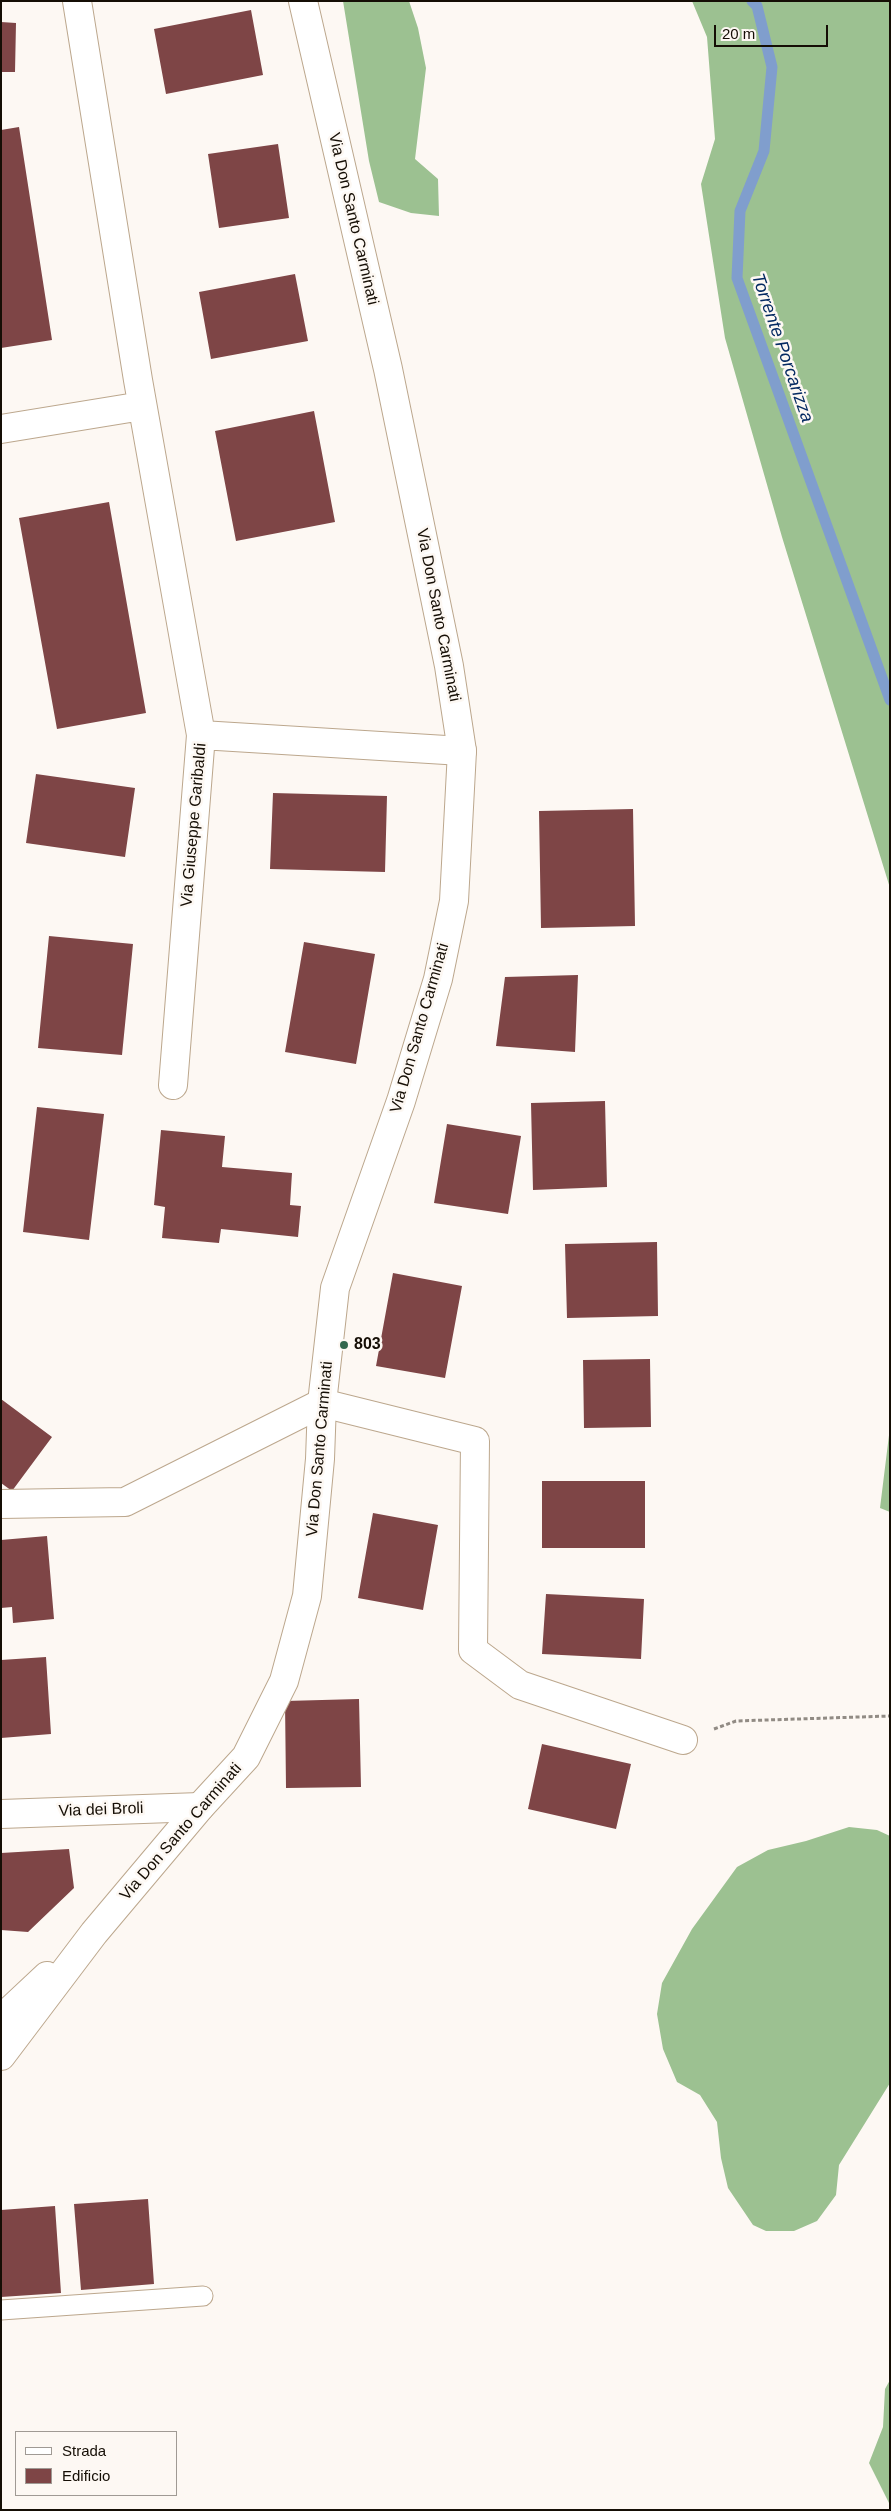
<!DOCTYPE html>
<style>
body{margin:0}
#map{position:relative;width:891px;height:2511px;overflow:hidden;background:#fdf8f3;font-family:Helvetica,sans-serif}
canvas{display:block}
.frame{position:absolute;inset:0;border:2px solid #150e05;pointer-events:none}
.legend{position:absolute;left:15px;top:2431px;width:162px;height:65px;box-sizing:border-box;background:#fdf8f3;border:1px solid #a09a94;margin:0;padding:6px 9px;list-style:none;font-size:15px;color:#150e05}
.legend li{display:flex;align-items:center;gap:10px;height:25px}
.legend b{width:25px;border:1px solid #a09a94}
.scale{position:absolute;left:714px;top:25px;width:114px;height:22px;box-sizing:border-box;border:2px solid #150e05;border-top:0;padding-left:6px;font-size:15px;line-height:18px;white-space:nowrap;color:#150e05;-webkit-text-stroke:4px #fdf8f3;paint-order:stroke}
</style>
<div id="map">
<canvas width="891" height="2511"></canvas>
<div class="frame"></div>
<ul class="legend">
<li><b style="height:6px;background:#fff"></b>Strada</li>
<li><b style="height:14px;background:#7e4546"></b>Edificio</li>
</ul>
<div class="scale">20 m</div>
</div>
<script>
const ctx = document.querySelector('canvas').getContext('2d');
ctx.lineJoin = 'round';
function paint(path, color) {
  ctx.fillStyle = color;
  ctx.fill(path, 'evenodd');
}
function strokePath(path, color, width, dash) {
  ctx.strokeStyle = color;
  ctx.lineWidth = width;
  ctx.lineCap = dash ? 'butt' : 'round';
  ctx.setLineDash(dash || []);
  ctx.stroke(path);
}
function label(font, color, halo, rows, align = 'center') {
  ctx.font = font + ' Helvetica,sans-serif';
  ctx.lineWidth = 5;
  ctx.setLineDash([]);
  ctx.textBaseline = 'middle';
  ctx.strokeStyle = halo;
  ctx.fillStyle = color;
  for (const [text, x, y, turn = 0] of rows) {
    ctx.save();
    ctx.translate(x, y);
    ctx.rotate((+turn || 0) * Math.PI / 180);
    ctx.textAlign = isNaN(turn) ? turn : align;
    if (halo) ctx.strokeText(text, 0, 0);
    ctx.fillText(text, 0, 0);
    ctx.restore();
  }
}
const forest = new Path2D(`
 M343 1H409L418 28 426 68 415 159 438 179 439 216 411 213 379 202 369 161Z
 M692 1H890V888L782 537 725 338 701 184 715 139 707 37Z
 M890 1427V1512L880 1508Z
 M849 1827 877 1830 890 1836V2083L839 2165 836 2195 817 2221 794 2231H766L753 2225 728 2188 721 2158 717 2122 700 2095 677 2082 663 2049 657 2014 662 1983 692 1929 737 1867 768 1850 806 1841Z
 M890 2380V2505L869 2463 883 2427 885 2389Z`);
const stream = new Path2D(`
 M752 1 757 6 772 67 764 151 740 211 737 278 890 700`);
const building = new Path2D(`
 M251 10 263 75 166 94 154 29Z
 M1 22 16 23 15 72H1Z
 M19 127 52 340 1 348V130Z
 M278 144 289 218 219 228 208 154Z
 M295 274 308 341 211 359 199 292Z
 M314 411 335 522 236 541 215 431Z
 M109 502 146 713 57 729 19 518Z
 M36 774 135 788 125 857 26 843Z
 M273 793 387 796 385 872 270 869Z
 M633 809 635 926 541 928 539 811Z
 M49 936 133 944 122 1055 38 1048Z
 M304 942 375 954 356 1064 285 1052Z
 M578 975 575 1052 496 1046 505 977Z
 M605 1101 607 1187 533 1190 531 1103Z
 M37 1107 104 1114 89 1240 23 1232Z
 M447 1124 521 1136 508 1214 434 1203Z
 M161 1130 225 1136 222 1167 292 1173 290 1205 301 1206 298 1237 221 1229 219 1243 162 1238 165 1207 154 1205Z
 M657 1242 658 1316 567 1318 565 1244Z
 M393 1273 462 1286 445 1378 376 1366Z
 M650 1359 651 1427 584 1428 583 1360Z
 M1 1399 52 1437 12 1491 1 1483Z
 M542 1481H645V1548H542Z
 M373 1513 438 1525 423 1610 358 1598Z
 M47 1536 54 1619 13 1623 12 1607 1 1608V1540Z
 M546 1594 644 1599 641 1659 542 1654Z
 M46 1657 51 1734 1 1738V1660Z
 M359 1699 361 1787 286 1788 285 1701Z
 M542 1744 631 1764 616 1829 528 1809Z
 M69 1849 74 1888 28 1932 1 1930V1853Z
 M148 2199 154 2284 81 2290 74 2204Z
 M55 2206 61 2293 1 2297V2210Z`);
const path = new Path2D(`
 M714 1729 736 1721 890 1716`);
const lane = new Path2D(`
 M1 2310 203 2296`);
const street = new Path2D(`
 M77 1 138 380 201 735
 M1 429 142 406
 M173 1085 201 735 462 751
 M1 1504 125 1502 322 1403 475 1441 473 1650 520 1685 683 1740
 M1 1814 200 1807`);
const secondary = new Path2D(`
 M1 2019 47 1976
 M1 2056 94 1933 200 1807 246 1757 284 1681 307 1596 320 1459 322 1403 335 1288 401 1101 438 979 454 901 462 751 449 666 388 369 303 1`);
const markers = [
 [344,1345,5,"#32674d"]
];
const streetNames = [
 ["Via Don Santo Carminati",353,219,77],
 ["Via Don Santo Carminati",438,615,79],
 ["Via Giuseppe Garibaldi",194,825,-85],
 ["Via Don Santo Carminati",420,1028,-74],
 ["Via Don Santo Carminati",320,1449,-85],
 ["Via dei Broli",101,1810,-2],
 ["Via Don Santo Carminati",181,1832,-49]
];
const poiNames = [
 ["803",354,1345]
];
const waterNames = [
 ["Torrente Porcarizza",782,348,71]
];
paint(forest, '#9cc191');
strokePath(stream, '#809ecd', 11);
paint(building, '#7e4546');
strokePath(lane, '#bca78d', 21);
strokePath(street, '#bca78d', 30);
strokePath(secondary, '#bca78d', 30);
strokePath(path, '#918b84', 3, [4, 2.5]);
strokePath(lane, '#fff', 19);
strokePath(street, '#fff', 28);
strokePath(secondary, '#fff', 28);
for (const [x, y, r, color] of markers) {
  const dot = new Path2D();
  dot.arc(x, y, r, 0, 2 * Math.PI);
  ctx.fillStyle = color;
  ctx.fill(dot);
  strokePath(dot, '#fdf8f3', 2);
}
label('16px', '#150e05', '#fdf8f3', streetNames);
label('bold 16px', '#150e05', '#fdf8f3', poiNames, 'left');
label('italic 18px', '#052a62', '#fdf8f3', waterNames);
</script>
